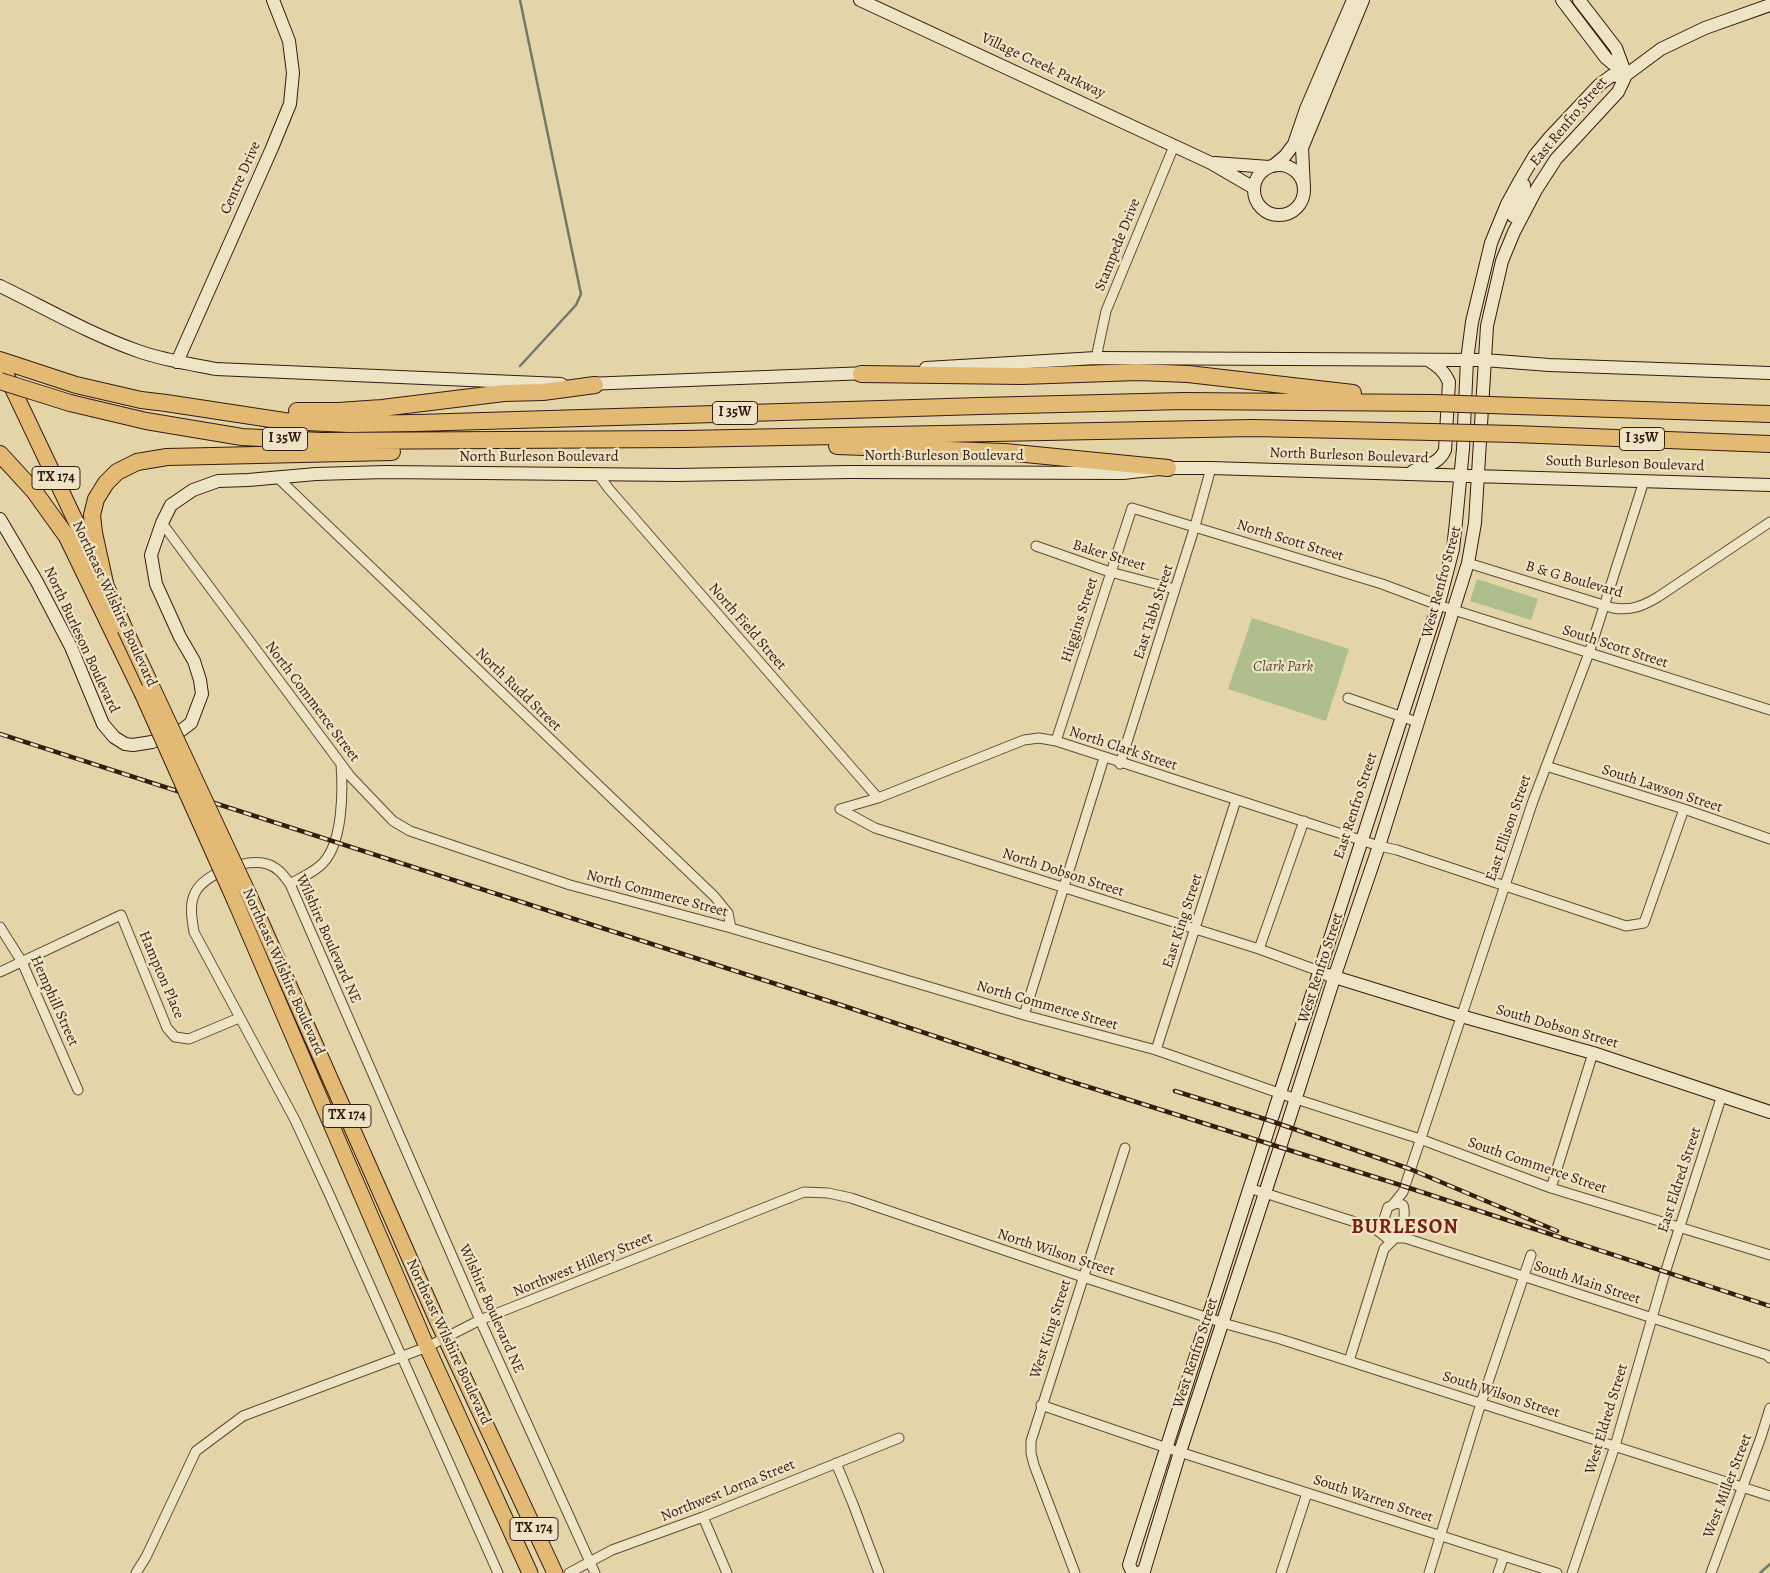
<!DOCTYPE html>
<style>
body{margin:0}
canvas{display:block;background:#e3d5a7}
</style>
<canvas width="1770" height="1573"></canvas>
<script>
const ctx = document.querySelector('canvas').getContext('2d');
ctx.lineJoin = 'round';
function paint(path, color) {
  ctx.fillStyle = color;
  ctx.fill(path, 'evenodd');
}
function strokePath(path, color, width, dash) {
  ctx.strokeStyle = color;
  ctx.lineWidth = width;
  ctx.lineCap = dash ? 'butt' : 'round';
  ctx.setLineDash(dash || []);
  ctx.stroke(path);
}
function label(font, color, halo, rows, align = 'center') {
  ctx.font = font + ' Alegreya,serif';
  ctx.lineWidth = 4.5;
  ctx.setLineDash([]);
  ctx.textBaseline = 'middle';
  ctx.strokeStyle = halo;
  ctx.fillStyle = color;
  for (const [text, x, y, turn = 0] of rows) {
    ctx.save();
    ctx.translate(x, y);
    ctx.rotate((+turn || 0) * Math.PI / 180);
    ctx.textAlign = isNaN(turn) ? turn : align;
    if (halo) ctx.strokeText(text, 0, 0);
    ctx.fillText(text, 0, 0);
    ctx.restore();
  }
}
const green = new Path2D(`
 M1477 579 1538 599 1531 620 1470 601Z
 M1252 618 1349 649 1326 721 1228 689Z`);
const stream = new Path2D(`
 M520 0 581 294 576 305 520 366
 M1760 1573 1770 1564`);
const street = new Path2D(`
 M1096 358 1106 311 1174 146
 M598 474 609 489 878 798
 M277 477 714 896 728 913 731 928
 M162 523 350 776 393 821 410 831 570 885 731 928 1024 1015 1156 1050 1296 1099 1420 1139 1551 1188 1770 1255
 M1036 546 1110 572 1175 589
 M1468 563 1613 608C1631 611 1643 606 1658 597L1770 522
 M1348 698 1417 722
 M1056 741 1132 508 1382 584 1438 605 1770 710
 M1120 764 1195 526 1211 468
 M1546 766 1684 809 1770 839
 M290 884C300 878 315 872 323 863 343 842 343 791 341 764
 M0 927 22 962 78 1090
 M1259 949 1304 821
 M1319 971 1259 949 875 828 840 809 878 798 1024 740 1039 738 1056 741 1379 846 1397 850 1626 926 1644 923 1684 809
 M0 972 121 915 167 1028 175 1037 189 1039 239 1018
 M1024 1015 1104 758
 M1156 1050 1236 800
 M1249 1188 1374 1228 1382 1234
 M1551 1188 1593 1053
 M1394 1203 1403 1192 1533 801 1589 653 1644 481
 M1397 1203 1403 1205C1406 1212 1403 1232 1396 1237 1394 1240 1392 1239 1388 1239L1382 1234 1381 1228 1388 1207Z
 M1395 1238H1405L1767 1355 1770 1358
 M1349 1361 1384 1249 1394 1239
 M1041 1405 1167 1448 1557 1573
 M836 1463 853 1504 879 1573
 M703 1517 727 1573
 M136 1573 146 1557 196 1451 243 1416 427 1347 480 1320 804 1192 828 1193 851 1198 1083 1277 1230 1325 1280 1339 1770 1496
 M498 1573 331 1198 295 1120 194 932C192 919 189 905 195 893 204 874 247 857 267 864 278 867 284 876 290 884L480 1320 595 1573
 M569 1573 612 1550 703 1517 899 1438
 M1075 1573 1034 1465 1031 1453V1441L1125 1148
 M1281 1573 1307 1493
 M1429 1573 1481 1403 1531 1255
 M1498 1573 1504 1556
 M1572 1573 1615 1446 1665 1273 1722 1095
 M1711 1573 1761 1437 1770 1408`);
const secondary = new Path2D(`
 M860 0 1211 163 1254 188
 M1562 0 1606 58 1626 75
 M1579 0 1616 48 1626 75
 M1215 163 1269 167
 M1254 190a25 25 0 1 1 50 0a25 25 0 1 1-50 0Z
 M1273 166 1285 156 1294 144 1306 109 1353 0
 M1304 188 1302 148 1363 0
 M1513 216 1524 192V185L1519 182
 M0 286C45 308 90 334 138 351 163 360 190 364 216 369L561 384
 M177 362 272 148 290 104 293 73 289 41 273 0
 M926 368 1096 358 1484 360 1549 365 1770 373
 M586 384 868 373
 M1413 471C1425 466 1439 464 1445 450L1449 382C1444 371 1438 366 1428 360
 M0 519 37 582 71 647 103 724 114 737 125 744 133 745 152 742 179 732 191 723 202 694 200 680 194 661 180 637 156 584 151 555 162 523 171 505 193 490 218 481 248 480 316 474 385 472 676 475 849 472 1123 473 1168 468H1211L1770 485
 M1328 975 1461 1016 1593 1053 1770 1112
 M1133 1573 1129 1565 1133 1552 1271 1121 1440 599 1453 549 1456 522 1463 449 1467 360 1472 322 1491 243 1507 204 1519 182 1535 155 1550 137 1599 85 1611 76 1626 75
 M1138 1573 1144 1571 1180 1452 1287 1126 1337 969 1379 846 1468 563 1475 523 1487 326 1502 261 1514 232 1536 190 1556 159 1618 92 1626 75 1661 49 1705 28 1770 5`);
const primary = new Path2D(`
 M0 362 105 583 125 629
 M65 534 142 693
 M249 895 436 1318 555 1573
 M235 901 427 1347 530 1573`);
const highway = new Path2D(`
 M0 360 76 385 141 400 166 403 284 421 349 424 417 423 980 406 1184 401 1434 403
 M861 374 1022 376 1138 372 1188 374 1353 393
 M70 403 146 421 242 437 321 441 683 439 1253 428 1432 432
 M1518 406 1770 414
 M297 411H338L382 408 504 393 543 392 595 385
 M1514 434 1770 444
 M837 446 1005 452 1168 468
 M0 454 34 491 65 534
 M105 583 94 533 92 515 96 499 106 483 117 472 137 462 167 457 392 452`);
const rail = new Path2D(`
 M0 734 838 1004 1063 1079 1397 1184 1770 1306
 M1175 1091 1271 1121 1410 1169 1557 1231`);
const primaryBridge = new Path2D(`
 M125 629 249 895
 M142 693 235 901`);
const highwayBridge = new Path2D(`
 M0 381 70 403
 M1434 403 1518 406
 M1432 432 1514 434`);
const shields = [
 [735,413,45],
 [285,439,45],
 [1642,439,45],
 [56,478,48],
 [347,1116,48],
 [534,1529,48]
];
const shieldNames = [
 ["I 35W",735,413],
 ["I 35W",285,439],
 ["I 35W",1642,439],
 ["TX 174",56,478],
 ["TX 174",347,1116],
 ["TX 174",534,1529]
];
const streetNames = [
 ["Village Creek Parkway",1043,66,25],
 ["East Renfro Street",1569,122,-50],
 ["Centre Drive",241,178,-66],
 ["Stampede Drive",1118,245,-68],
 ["North Burleson Boulevard",944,456],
 ["North Burleson Boulevard",1349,456,2],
 ["North Burleson Boulevard",539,457],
 ["South Burleson Boulevard",1625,464,2],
 ["North Scott Street",1290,541,17],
 ["Baker Street",1109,556,17],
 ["B & G Boulevard",1574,580,16],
 ["West Renfro Street",1442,582,-75],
 ["Northeast Wilshire Boulevard",114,604,65],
 ["East Tabb Street",1154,612,-72],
 ["Higgins Street",1080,620,-72],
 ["North Field Street",747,627,49],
 ["North Burleson Boulevard",81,640,65],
 ["South Scott Street",1615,647,18],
 ["North Rudd Street",518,690,44],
 ["North Commerce Street",312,702,53],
 ["North Clark Street",1123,749,18],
 ["South Lawson Street",1662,789,18],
 ["East Renfro Street",1356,806,-72],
 ["East Ellison Street",1509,828,-71],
 ["North Dobson Street",1063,873,18],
 ["North Commerce Street",657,894,15],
 ["East King Street",1183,921,-72],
 ["Wilshire Boulevard NE",328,939,66],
 ["West Renfro Street",1321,968,-72],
 ["Northeast Wilshire Boulevard",283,972,66],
 ["Hampton Place",161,975,67],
 ["Hemphill Street",54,1001,66],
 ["North Commerce Street",1047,1006,16],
 ["South Dobson Street",1557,1027,16],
 ["South Commerce Street",1537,1166,19],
 ["East Eldred Street",1680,1180,-72],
 ["North Wilson Street",1056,1253,18],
 ["Northwest Hillery Street",583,1265,-22],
 ["South Main Street",1587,1283,18],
 ["Wilshire Boulevard NE",491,1309,66],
 ["West King Street",1051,1329,-72],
 ["Northeast Wilshire Boulevard",448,1342,65],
 ["West Renfro Street",1196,1353,-72],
 ["South Wilson Street",1501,1395,18],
 ["West Eldred Street",1607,1419,-73],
 ["West Miller Street",1728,1486,-69],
 ["Northwest Lorna Street",728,1491,-22],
 ["South Warren Street",1373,1499,18]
];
const parkNames = [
 ["Clark Park",1283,667]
];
const districtNames = [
 ["BURLESON",1405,1228]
];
paint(green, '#aebe8c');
strokePath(stream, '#70796d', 2.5);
strokePath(street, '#634a35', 11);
strokePath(secondary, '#381b0f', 14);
strokePath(primary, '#381b0f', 17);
strokePath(highway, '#381b0f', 18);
strokePath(street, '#ede4c6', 9);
strokePath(secondary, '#ede4c6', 12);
strokePath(primary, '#e2ba74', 15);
strokePath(highway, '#e2ba74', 16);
strokePath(rail, '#381b0f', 4.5);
strokePath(rail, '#ede4c6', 2.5, [8]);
strokePath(primaryBridge, '#381b0f', 17, []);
strokePath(highwayBridge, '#381b0f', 18, []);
strokePath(primaryBridge, '#e2ba74', 15);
strokePath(highwayBridge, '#e2ba74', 16);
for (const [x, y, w] of shields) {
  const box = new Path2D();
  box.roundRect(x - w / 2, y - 11.5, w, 23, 4);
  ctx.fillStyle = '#ede4c6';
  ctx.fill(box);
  strokePath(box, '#381b0f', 1);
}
label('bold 14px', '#381b0f', null, shieldNames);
label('15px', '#381b0f', '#ede4c6', streetNames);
label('italic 15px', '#5b4c34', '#ede4c6', parkNames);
ctx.letterSpacing = '1px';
label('bold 20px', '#7a1f14', '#ede4c6', districtNames);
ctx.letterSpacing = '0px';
</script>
